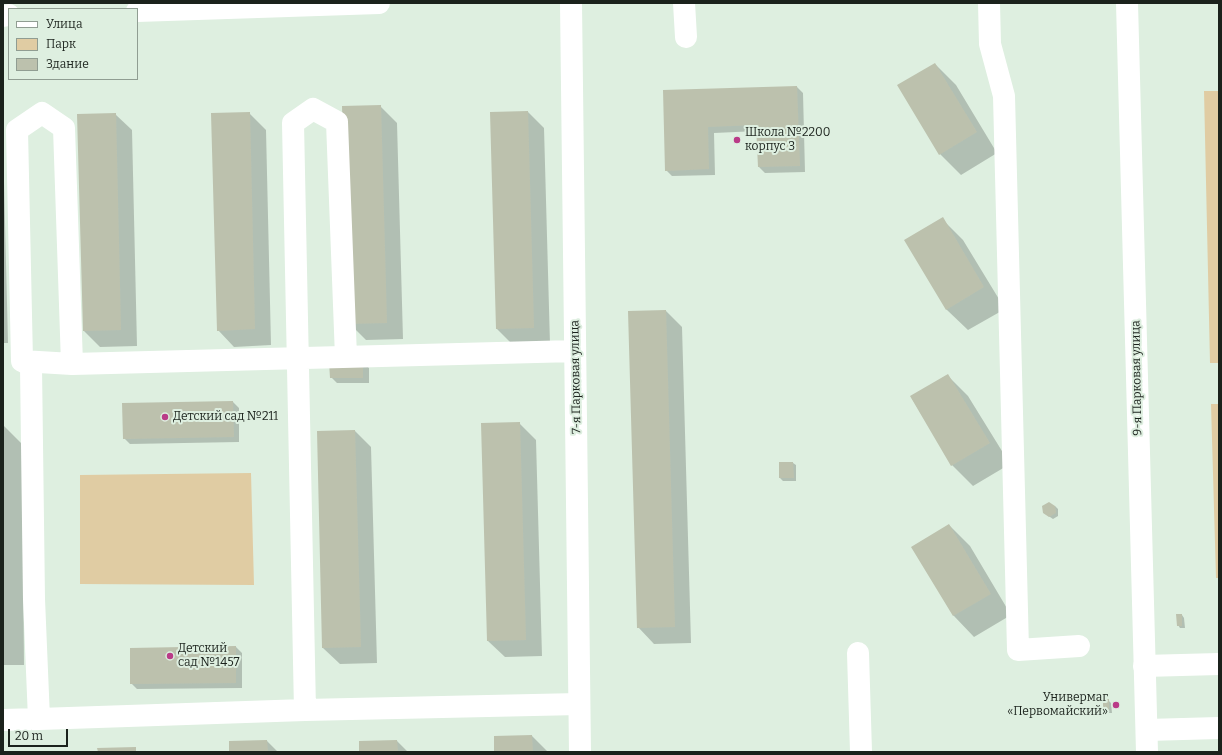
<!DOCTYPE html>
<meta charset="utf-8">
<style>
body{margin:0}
#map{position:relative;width:1222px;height:755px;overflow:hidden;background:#deefe0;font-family:Bitter,serif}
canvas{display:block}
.frame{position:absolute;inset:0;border:4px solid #1b221c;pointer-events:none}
.legend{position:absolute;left:8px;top:8px;width:130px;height:72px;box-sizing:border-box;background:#deefe0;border:1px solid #909d92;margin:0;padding:5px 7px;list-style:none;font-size:12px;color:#1b221c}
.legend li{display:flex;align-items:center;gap:8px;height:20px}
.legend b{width:20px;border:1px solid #909d92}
.scale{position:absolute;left:8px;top:729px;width:60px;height:18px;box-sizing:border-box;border:2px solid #1b221c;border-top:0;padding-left:5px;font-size:12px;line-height:14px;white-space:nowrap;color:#1b221c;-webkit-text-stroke:3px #deefe0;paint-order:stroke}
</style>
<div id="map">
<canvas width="1222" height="755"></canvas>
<div class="frame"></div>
<ul class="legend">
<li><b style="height:5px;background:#fff"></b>Улица</li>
<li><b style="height:11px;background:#e0cca3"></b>Парк</li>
<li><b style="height:11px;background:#bcc1ad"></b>Здание</li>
</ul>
<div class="scale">20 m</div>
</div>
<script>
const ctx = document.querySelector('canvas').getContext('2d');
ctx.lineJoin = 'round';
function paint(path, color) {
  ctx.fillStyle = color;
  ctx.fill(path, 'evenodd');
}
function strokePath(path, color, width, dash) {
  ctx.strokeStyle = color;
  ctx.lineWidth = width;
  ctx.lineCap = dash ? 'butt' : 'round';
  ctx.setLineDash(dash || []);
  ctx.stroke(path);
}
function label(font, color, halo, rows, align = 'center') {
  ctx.font = font + ' Bitter,serif';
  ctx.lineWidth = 4;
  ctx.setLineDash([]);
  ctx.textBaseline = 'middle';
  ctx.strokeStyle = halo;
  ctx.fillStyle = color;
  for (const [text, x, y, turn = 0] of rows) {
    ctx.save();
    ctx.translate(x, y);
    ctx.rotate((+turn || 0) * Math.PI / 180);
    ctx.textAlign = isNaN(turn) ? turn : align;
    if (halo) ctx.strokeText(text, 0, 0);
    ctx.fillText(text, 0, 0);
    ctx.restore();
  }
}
const green = new Path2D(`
 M1204 91H1219V363H1210Z
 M1211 404H1219V578H1216Z
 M251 473 254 585 80 584V475Z`);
const shadow = new Path2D(`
 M935 64 956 85 997 153 961 175 940 154Z
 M797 87 803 93 805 172 765 173 759 167 758 131 714 133 715 175 672 176 666 170 664 91Z
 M380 106 397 123 403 339 366 340 349 323Z
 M528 112 544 128 550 344 513 345 497 329 491 113Z
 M249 113 266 130 271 345 234 347 218 330Z
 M115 114 132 130 137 346 100 347 84 331Z
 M3 141 8 343H3Z
 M942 219 963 240 1005 309 968 330 947 310 906 241Z
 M666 311 682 327 691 643 654 644 638 627 629 312Z
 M363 362 369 368V383H337L331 377Z
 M947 375 968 396 1010 464 973 486 952 465 911 397Z
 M233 402 239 408V442L130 444 124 438Z
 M519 423 536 440 542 656 505 657 488 641Z
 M3 425 22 444 24 665H3Z
 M355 431 371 447 377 663 340 664 323 648Z
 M793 463 796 465V481H783L780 478Z
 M1055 506 1058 509V516L1053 519 1044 513Z
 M949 525 970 546 1011 615 974 637 954 616 912 547Z
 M1182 615 1184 618 1185 628H1180L1178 625Z
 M236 647 242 653V688L137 689 131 683Z
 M1108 700 1111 703 1112 713H1107L1104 711Z
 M532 736 548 752H495Z
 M267 741 278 752H230Z
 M397 741 408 752H360Z`);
const building = new Path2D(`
 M935 63 977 132 939 155 897 85Z
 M797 86 800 166 758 167 756 125 708 127 709 169 665 171 663 90Z
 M381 105 387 323 348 324 342 106Z
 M528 111 534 328 496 329 490 112Z
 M250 112 255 329 217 331 211 113Z
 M116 113 121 330 83 331 77 114Z
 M943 217 984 287 946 310 904 240Z
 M666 310 675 627 637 628 628 311Z
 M363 361V378H330L329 362Z
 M948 374 990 443 951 466 910 396Z
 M233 401 234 437 123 439 122 403Z
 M520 422 526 640 487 641 481 423Z
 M355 430 361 647 322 648 317 431Z
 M779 462H793L794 478H779Z
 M1049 502 1055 506 1056 513 1049 517 1043 513 1042 506Z
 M949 524 991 594 953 616 911 547Z
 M1176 614H1182V626H1177Z
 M236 646V683L130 684V648Z
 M1103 699H1109V711H1103Z
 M532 735 533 752H494V736Z
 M267 740 268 752H229V741Z
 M397 740 398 752H359V741Z
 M136 747V752H98L97 748Z`);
const minor = new Path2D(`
 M571 3 580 752
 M684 3 686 37
 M989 3 990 44 1004 96 1018 650 1079 646
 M137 11 379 3
 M3 16 9 15
 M22 361 72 364 575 351
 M858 653 861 752
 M1144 666 1219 664
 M305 710 293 123 313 109 337 122 346 357
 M39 719 305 710 579 704
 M3 720 39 719 34 599 31 366 22 361 17 130 42 113 64 128 72 364
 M1147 730 1219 728`);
const major = new Path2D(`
 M1127 3 1147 752`);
const markers = [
 [737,140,4,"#ba3b88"],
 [165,417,4,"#ba3b88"],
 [170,656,4,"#ba3b88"],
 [1116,705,4,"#ba3b88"]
];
const poiNames = [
 ["Школа №2200",745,133],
 ["корпус 3",745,147],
 ["Детский сад №211",173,417],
 ["Детский",178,649],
 ["сад №1457",178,663],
 ["Универмаг",1108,698,"right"],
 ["«Первомайский»",1108,712,"right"]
];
const streetNames = [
 ["7-я Парковая улица",576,377,-91],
 ["9-я Парковая улица",1137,378,-91]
];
paint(green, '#e0cca3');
paint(shadow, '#0003');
paint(building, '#bcc1ad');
strokePath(minor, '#fff', 22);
strokePath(major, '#fff', 22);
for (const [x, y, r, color] of markers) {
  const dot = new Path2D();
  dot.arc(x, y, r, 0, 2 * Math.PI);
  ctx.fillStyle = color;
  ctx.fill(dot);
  strokePath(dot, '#deefe0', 1.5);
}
label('12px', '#1b221c', '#deefe0', poiNames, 'left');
label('12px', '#1b221c', '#deefe0', streetNames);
</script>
